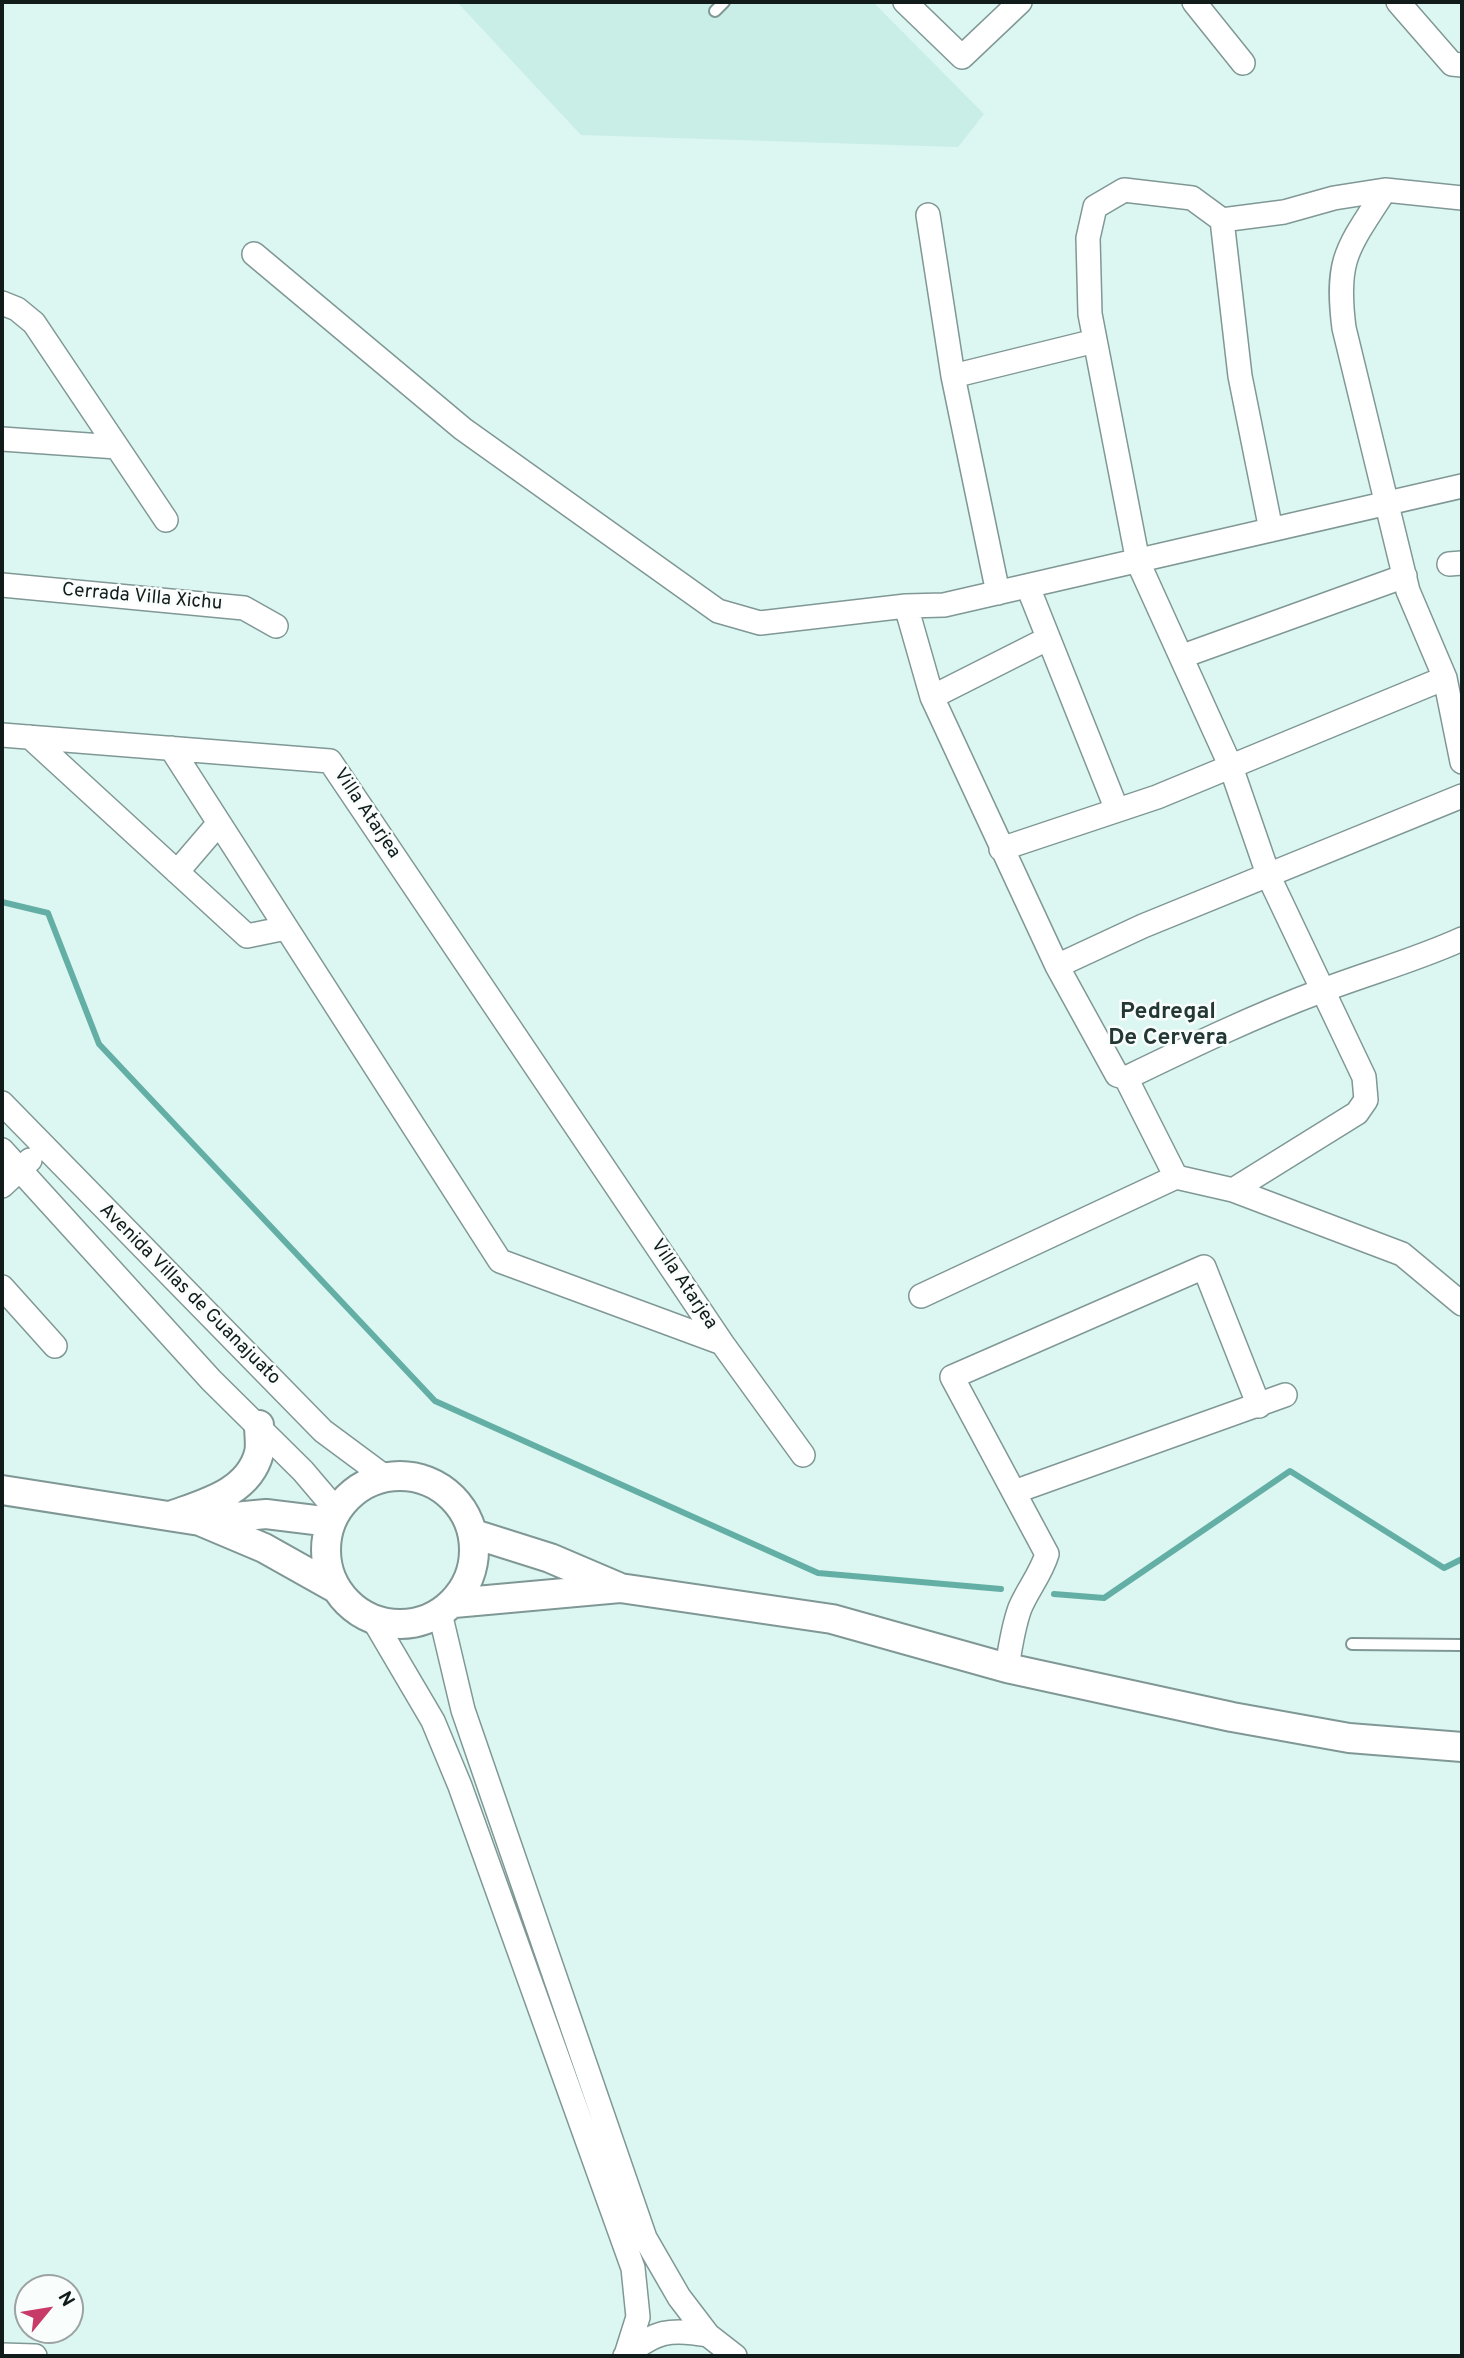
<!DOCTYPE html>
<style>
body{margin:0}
#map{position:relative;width:1464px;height:2358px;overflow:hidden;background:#dcf6f2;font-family:Overpass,sans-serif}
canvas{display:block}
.frame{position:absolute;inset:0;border:4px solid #111b19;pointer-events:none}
.north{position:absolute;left:14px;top:2274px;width:70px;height:70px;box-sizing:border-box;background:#f9fefd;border:2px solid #9ca3a2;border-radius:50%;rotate:60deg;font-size:19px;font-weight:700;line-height:28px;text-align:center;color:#111b19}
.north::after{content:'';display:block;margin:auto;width:24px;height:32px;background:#c83b69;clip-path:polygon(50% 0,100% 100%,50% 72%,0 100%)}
</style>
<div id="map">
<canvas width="1464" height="2358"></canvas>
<div class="frame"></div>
<div class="north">N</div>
</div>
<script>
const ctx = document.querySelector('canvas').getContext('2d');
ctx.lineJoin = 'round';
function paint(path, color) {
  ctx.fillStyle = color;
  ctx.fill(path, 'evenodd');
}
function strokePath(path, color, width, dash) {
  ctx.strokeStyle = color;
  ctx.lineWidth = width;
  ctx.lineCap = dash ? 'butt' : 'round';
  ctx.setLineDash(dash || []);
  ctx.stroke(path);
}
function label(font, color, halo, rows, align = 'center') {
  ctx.font = font + ' Overpass,sans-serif';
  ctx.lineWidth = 5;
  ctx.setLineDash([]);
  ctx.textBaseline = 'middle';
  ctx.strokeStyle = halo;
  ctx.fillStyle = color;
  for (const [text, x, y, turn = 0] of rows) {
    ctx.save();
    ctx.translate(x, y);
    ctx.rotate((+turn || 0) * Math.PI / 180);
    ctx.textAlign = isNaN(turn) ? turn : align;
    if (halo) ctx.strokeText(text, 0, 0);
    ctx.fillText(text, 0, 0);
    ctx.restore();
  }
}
const built = new Path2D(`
 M457 2H873L984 114 958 147 581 135Z`);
const stream = new Path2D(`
 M2 902 48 913 99 1044 435 1401 818 1573 1001 1589
 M1054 1594 1104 1598 1290 1471 1444 1568 1462 1559`);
const service = new Path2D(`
 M715 11 724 2
 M1352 1644 1462 1645`);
const minor = new Path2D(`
 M905 2 962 57 1020 2
 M1194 2 1243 63
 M1398 2 1452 64 1462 65
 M1385 190C1348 248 1335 258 1344 328L1408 591 1445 678 1462 762
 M928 215 953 376
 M1222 220 1240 376 1271 530
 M254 254 463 429 718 611 760 623 906 606 944 605 1462 486
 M2 303 17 309 34 323 166 520
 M2 439 117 447
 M1449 564 1462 563
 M2 585 244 608 276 626
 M1028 587 1117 810
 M998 593 953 376 1095 341
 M906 606 932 697 1057 966 1117 1075 1126 1078 1176 1177
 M1183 656 1405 576
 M932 697 1047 639
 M2 735 330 761 722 1343 500 1261 171 748
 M30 737 247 936 286 928
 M1001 849 1157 797 1445 678
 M177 872 219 823
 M1057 966 1143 926 1462 796
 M1126 1078C1190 1047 1254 1016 1321 991 1368 973 1416 960 1462 939
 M2 1103 323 1431 385 1477
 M2 1150 211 1380 303 1471 337 1511
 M2 1186 30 1160
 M1233 1190 1402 1254 1462 1304
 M2 1287 55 1346
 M921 1296 1176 1177 1233 1190 1357 1113 1366 1100 1364 1077 1269 877 1231 767 1138 562 1090 314 1088 238 1095 207 1124 190 1192 198 1222 220 1284 212 1334 198 1385 190 1462 198
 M722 1343 803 1455
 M1014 1492 1285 1395
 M440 1613 463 1710 645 2238 679 2297 708 2335 735 2356
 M373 1619 433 1721 460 1786 633 2268 638 2317 626 2355
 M1007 1668C1010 1648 1013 1627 1020 1608 1028 1589 1041 1574 1047 1554L952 1377 1204 1267 1259 1406
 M2 2355 35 2356
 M625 2356C655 2331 670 2328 708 2335`);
const tertiary = new Path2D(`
 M326 1550a74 74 0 1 1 148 0a74 74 0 1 1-148 0Z
 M2 1490 200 1521 264 1548 337 1589
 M173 1515C206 1503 249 1492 259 1453 261 1445 259 1434 259 1425
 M203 1520 266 1514 331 1522
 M474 1534 550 1558 618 1587
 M454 1603 620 1588 832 1619 1007 1668 1232 1717 1349 1738 1462 1747`);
const streetNames = [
 ["Cerrada Villa Xichu",142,598,5],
 ["Villa Atarjea",366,814,56],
 ["Villa Atarjea",683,1285,56],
 ["Avenida Villas de Guanajuato",189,1295,45]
];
const quarterNames = [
 ["Pedregal",1168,1013],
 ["De Cervera",1168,1039]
];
paint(built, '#c9ede7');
strokePath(stream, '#64afa5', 6);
strokePath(service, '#809895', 14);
strokePath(minor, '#809895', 26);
strokePath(tertiary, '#809895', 32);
strokePath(service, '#fff', 10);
strokePath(minor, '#fff', 23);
strokePath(tertiary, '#fff', 28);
label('19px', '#111b19', '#f9fefd', streetNames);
label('bold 23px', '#233835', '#f9fefd', quarterNames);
</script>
